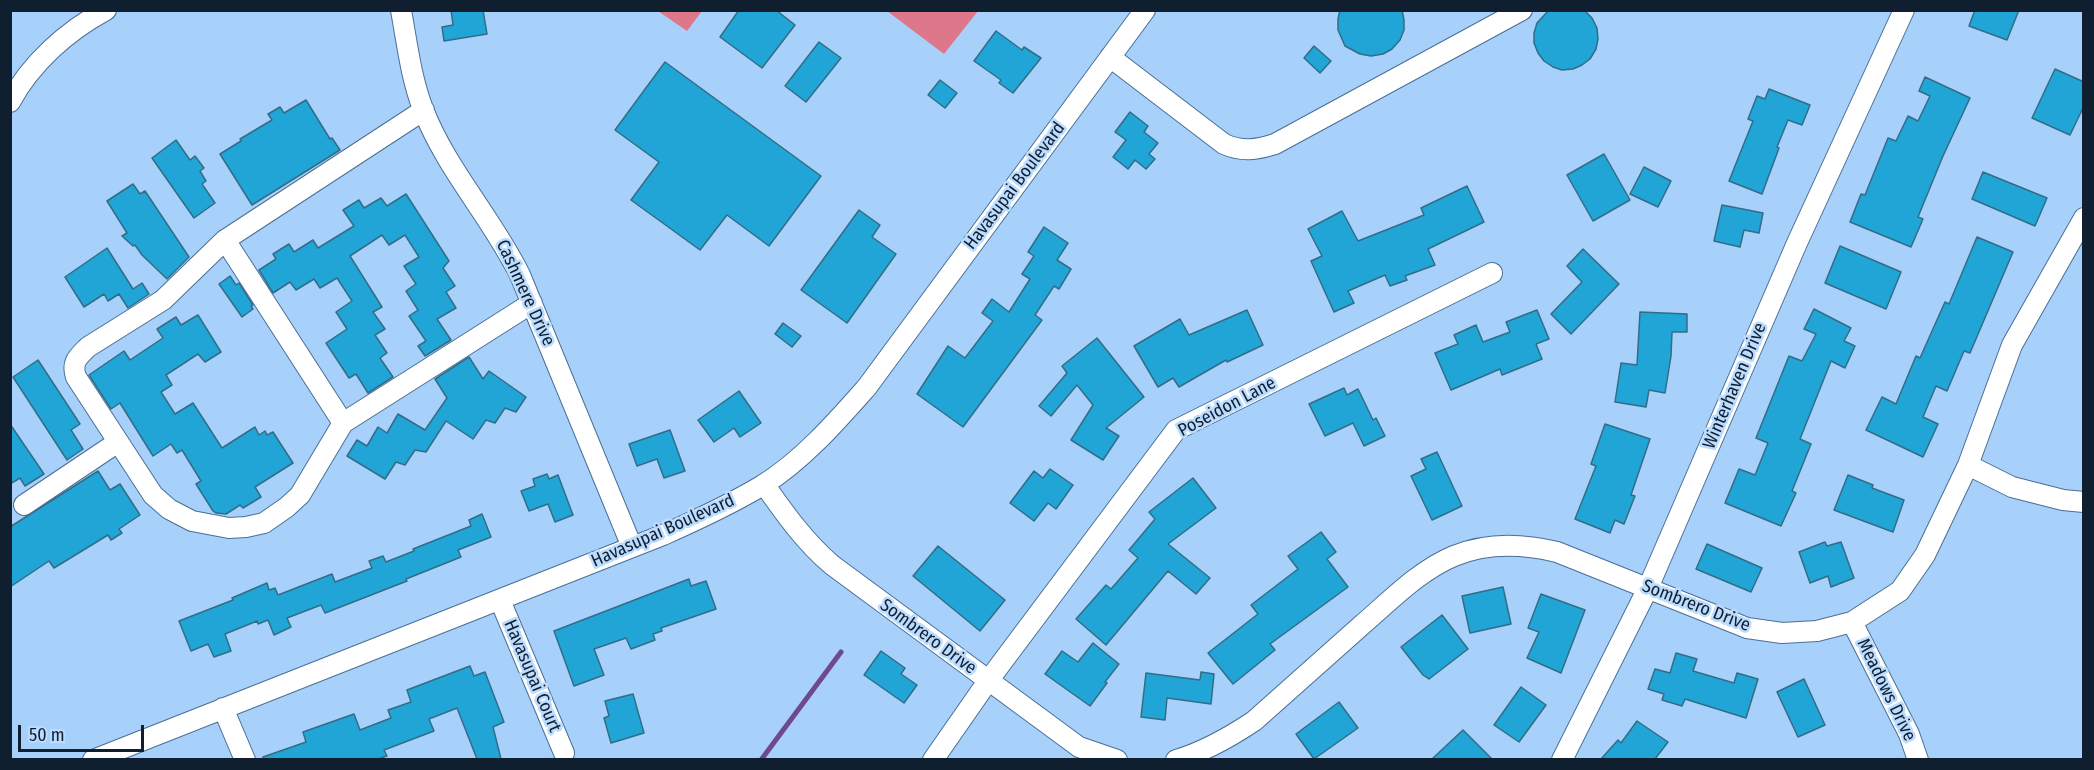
<!DOCTYPE html>
<style>
body{margin:0}
#map{position:relative;width:2094px;height:770px;overflow:hidden;background:#a7d0fa;font-family:"Fira Sans Condensed",sans-serif}
canvas{display:block}
.frame{position:absolute;inset:0;border:12px solid #101f2f;pointer-events:none}
.scale{position:absolute;left:18px;top:725px;width:126px;height:27px;box-sizing:border-box;border:3px solid #101f2f;border-top:0;padding-left:8px;font-size:18px;line-height:21px;white-space:nowrap;color:#101f2f;-webkit-text-stroke:4px #bcdcff;paint-order:stroke}
</style>
<div id="map">
<canvas width="2094" height="770"></canvas>
<div class="frame"></div>
<div class="scale">50 m</div>
</div>
<script>
const ctx = document.querySelector('canvas').getContext('2d');
ctx.lineJoin = 'round';
function paint(path, color) {
  ctx.fillStyle = color;
  ctx.fill(path, 'evenodd');
}
function strokePath(path, color, width, dash) {
  ctx.strokeStyle = color;
  ctx.lineWidth = width;
  ctx.lineCap = dash ? 'butt' : 'round';
  ctx.setLineDash(dash || []);
  ctx.stroke(path);
}
function label(font, color, halo, rows, align = 'center') {
  ctx.font = font + ' "Fira Sans Condensed",sans-serif';
  ctx.lineWidth = 5;
  ctx.setLineDash([]);
  ctx.textBaseline = 'middle';
  ctx.strokeStyle = halo;
  ctx.fillStyle = color;
  for (const [text, x, y, turn = 0] of rows) {
    ctx.save();
    ctx.translate(x, y);
    ctx.rotate((+turn || 0) * Math.PI / 180);
    ctx.textAlign = isNaN(turn) ? turn : align;
    if (halo) ctx.strokeText(text, 0, 0);
    ctx.fillText(text, 0, 0);
    ctx.restore();
  }
}
const green = new Path2D(`
 M658 11H702L687 31Z
 M887 11H978L944 54Z`);
const stream = new Path2D(`
 M761 760 841 652`);
const building = new Path2D(`
 M451 10H483L487 34 444 41 442 27 453 25Z
 M739 10H776L795 25 762 68 720 37Z
 M1340 10H1402L1404 20V30L1400 40 1392 49 1383 54 1371 56 1360 54 1345 46 1338 30V19Z
 M1549 10H1584L1592 18 1597 28 1598 39 1596 49 1590 59 1582 65 1573 69 1562 70 1553 67 1544 61 1538 53 1534 43V33L1537 23Z
 M1975 10H2019L2007 40 1969 26Z
 M996 31 1022 50 1024 47 1041 58 1013 93 999 83 1001 80 974 61Z
 M819 42 841 58 806 102 785 86Z
 M1314 46 1331 61 1320 73 1304 58Z
 M665 62 821 176 769 246 727 215 700 250 631 200 659 162 615 130Z
 M2055 69 2084 82V106L2070 135 2032 118Z
 M1925 77 1970 98 1943 156 1918 217 1923 219 1911 247 1850 222 1861 194 1865 195 1888 138 1896 141 1908 116 1918 121 1930 96 1919 91Z
 M940 80 957 93 945 108 928 95Z
 M1769 89 1810 105 1802 125 1788 120 1777 147 1779 148 1762 194 1729 181 1753 121 1748 119 1757 96 1765 99Z
 M306 100 330 139 332 138 340 150 252 205 220 154 241 141 240 139 272 120 268 114 280 107 284 113Z
 M1130 112 1148 126 1144 132 1158 143 1149 154 1155 159 1146 169 1135 160 1128 169 1113 157 1126 140 1115 132Z
 M176 140 190 160 195 156 204 168 200 171 206 181 202 184 215 203 194 218 152 158Z
 M1604 154 1630 200 1593 221 1567 175Z
 M1644 167 1671 181 1658 207 1630 194Z
 M1983 172 2047 198 2035 226 1972 199Z
 M133 184 140 194 145 191 189 257 167 279 142 255 135 245 133 246 122 236 127 233 107 201Z
 M1467 186 1484 222 1428 249 1435 265 1405 276 1407 280 1390 286 1385 275 1348 291 1354 303 1334 312 1311 261 1322 256 1308 229 1342 211 1358 241 1424 215 1421 208Z
 M406 194 449 261 443 268 455 286 446 292 456 308 437 319 451 340 425 356 418 346 426 341 409 316 418 310 406 291 416 284 404 266 419 257 405 235 389 245 382 235 350 256 382 307 373 312 385 329 375 335 387 353 380 358 393 377 368 393 356 374 349 378 326 343 347 329 336 312 352 301 337 278 320 288 314 279 296 290 290 282 273 293 259 270 276 259 273 254 289 244 294 252 313 240 318 248 354 226 343 210 359 200 364 208 381 198 387 206Z
 M1722 205 1763 213 1759 233 1744 230 1740 247 1714 241Z
 M859 210 880 225 872 237 896 254 847 323 801 290Z
 M1044 227 1068 243 1057 260 1071 269 1059 289 1054 286 1035 315 1042 320 963 427 917 394 948 346 965 358 993 321 982 313 992 299 1009 312 1030 279 1022 274 1034 256 1028 252Z
 M1977 237 2013 252 1970 353 1964 351 1947 391 1936 386 1923 417 1938 424 1923 457 1866 430 1882 397 1896 404 1916 356 1920 358 1945 302 1949 304Z
 M1840 246 1901 272 1886 309 1825 283Z
 M107 248 133 289 142 283 149 294 128 308 119 294 108 301 104 294 84 307 65 277Z
 M1583 249 1619 284 1571 334 1551 314 1582 282 1567 266Z
 M230 276 236 285 239 283 253 305 251 306 253 309 242 317 219 284Z
 M1814 309 1851 328 1844 341 1855 346 1845 368 1831 361 1800 439 1811 444 1792 491 1796 493 1781 526 1725 503 1739 469 1755 475 1768 443 1756 438 1789 356 1802 361 1816 334 1804 329Z
 M1247 310 1263 345 1227 362 1226 360 1179 387 1173 378 1158 387 1134 346 1180 319 1189 335Z
 M1537 310 1549 339 1536 344 1542 359 1502 375 1500 369 1451 390 1435 353 1458 344 1454 335 1476 325 1483 342 1510 332 1506 322Z
 M1640 312 1687 314V332H1672L1671 356 1665 393 1649 390 1646 407 1615 402 1621 363 1637 365Z
 M198 315 221 352 205 362 198 354 166 375 172 385 161 392 175 414 193 403 222 448 255 427 259 435 265 431 267 435 273 432 293 463 255 487 261 497 243 508 240 505 226 514 216 513 213 511 196 484 201 481 182 450 177 453 171 444 153 456 120 403 111 409 89 375 124 351 130 360 163 338 157 329 176 317 181 325Z
 M783 323 801 336 792 347 775 334Z
 M1097 338 1144 397 1106 428 1119 436 1103 460 1071 440 1093 405 1077 385 1051 416 1039 406 1067 373 1062 366Z
 M469 357 483 379 489 371 526 397 516 412 505 408 495 423 486 420 473 439 446 421 426 452 415 450 405 465 396 462 385 479 347 456 357 440 367 446 378 427 387 433 398 414 425 430 447 398 435 379Z
 M38 360 80 424 71 430 83 449 67 460 13 377Z
 M1344 388 1347 395 1358 389 1373 420 1376 418 1385 436 1364 446 1353 423 1325 436 1309 404Z
 M739 391 761 423 740 437 734 428 714 442 698 420Z
 M10 424 44 474 25 486 20 478 10 484Z
 M1605 424 1650 439 1631 495 1635 496 1624 524 1615 520 1610 533 1575 519 1596 466 1591 464Z
 M670 430 685 471 664 478 657 459 637 466 629 444Z
 M1437 452 1462 506 1432 520 1411 476 1426 469 1421 459Z
 M1050 469 1073 485 1056 509 1048 503 1034 521 1010 503 1034 471 1043 478Z
 M98 471 110 490 120 484 140 515 119 529 122 533 111 540 108 535 54 568 49 561 10 587V527Z
 M547 474 549 479 558 475 573 515 555 522 548 504 529 511 521 491 535 486 533 479Z
 M1848 475 1873 485 1872 488 1904 500 1893 532 1834 510Z
 M1193 478 1216 508 1168 544 1210 578 1196 594 1168 571 1106 645 1076 619 1106 585 1111 589 1138 558 1129 550 1155 519 1149 512Z
 M482 514 491 537 458 550 461 557 406 579 407 581 325 613 321 605 287 618 291 627 274 635 268 620 258 624 257 621 225 634 231 651 214 657 208 644 191 651 179 621 233 600 232 598 267 583 269 590 275 588 278 595 332 574 335 582 372 568 369 561 383 556 386 562 414 551 413 549 471 526 469 520Z
 M1321 532 1336 552 1327 559 1348 587 1270 644 1275 650 1233 684 1208 653 1258 614 1251 605 1298 569 1288 556Z
 M1825 542 1827 546 1841 542 1854 578 1831 587 1828 576 1810 583 1799 552Z
 M1707 544 1762 568 1751 592 1696 569Z
 M938 546 1005 600 980 631 913 576Z
 M689 579 691 586 706 581 716 609 661 628 662 631 653 634 655 640 631 649 626 638 594 649 604 675 574 686 554 631Z
 M1503 587 1511 624 1470 633 1462 596Z
 M1541 594 1585 610 1561 673 1527 658 1539 632 1528 628Z
 M1442 615 1468 649 1429 679 1423 675 1401 647Z
 M1093 643 1119 664 1105 682 1107 683 1090 706 1045 674 1062 651 1078 662Z
 M881 651 905 668 901 674 917 685 904 703 864 675Z
 M1676 653 1697 659 1693 671 1734 683 1737 673 1758 679 1746 718 1685 699 1682 706 1662 700 1664 694 1648 689 1655 669 1670 673Z
 M470 666 474 676 485 672 504 722 493 727 501 759H477L457 708 429 719 434 731 384 750 387 756 378 759H263V757L306 742 303 732 354 714 360 730 391 718 388 710 411 702 407 690Z
 M1201 672 1214 674 1211 704 1167 698 1165 720 1141 717 1146 673 1200 680Z
 M1804 679 1825 725 1798 737 1777 692Z
 M1521 687 1546 705 1519 742 1494 725Z
 M633 694 644 733 611 743 604 718 609 716 605 701Z
 M1339 702 1358 728 1314 759 1296 734Z
 M1637 721 1668 742 1655 759H1601L1618 740 1621 743Z
 M1463 730 1492 759H1432Z`);
const minor = new Path2D(`
 M401 10C407 43 411 78 423 109 446 169 492 218 520 275L632 547
 M1110 57 1224 144C1242 152 1256 150 1275 144L1522 10
 M10 102C31 63 67 31 106 10
 M424 110 225 240 163 300 88 347C78 357 71 362 76 377L153 495 169 509 192 521 229 528 246 527 264 523 287 507 300 495 343 423 532 303
 M225 240 343 423
 M1968 465 2012 487 2063 500 2084 502
 M764 484C785 514 805 542 832 565L1079 747 1117 760
 M24 505 118 442
 M500 600 564 753
 M1852 622 1909 734 1918 760
 M223 708 245 760
 M93 760 663 535C697 520 731 504 763 485 803 460 836 422 867 387L1145 10
 M933 760 988 681 1176 430 1492 273
 M1176 760C1204 752 1230 737 1254 721 1290 689 1327 656 1363 624 1391 600 1420 570 1454 556 1488 542 1524 544 1557 552L1747 628 1782 633 1817 631 1852 622 1900 591 1925 555 1968 465 2012 345 2084 218
 M1562 760 1648 588 1797 243 1904 10`);
const streetNames = [
 ["Havasupai Boulevard",1015,186,-53],
 ["Cashmere Drive",525,293,65],
 ["Winterhaven Drive",1735,386,-67],
 ["Poseidon Lane",1227,407,-28],
 ["Havasupai Boulevard",663,531,-24],
 ["Sombrero Drive",1696,606,21],
 ["Sombrero Drive",928,637,36],
 ["Havasupai Court",532,676,67],
 ["Meadows Drive",1886,690,64]
];
paint(green, '#dc788a');
strokePath(stream, '#6e4893', 5);
paint(building, '#20a5d6');
strokePath(building, '#326d87', 1.5);
strokePath(minor, '#4a6f95', 22);
strokePath(minor, '#fff', 20);
label('18px', '#101f2f', '#bcdcff', streetNames);
</script>
